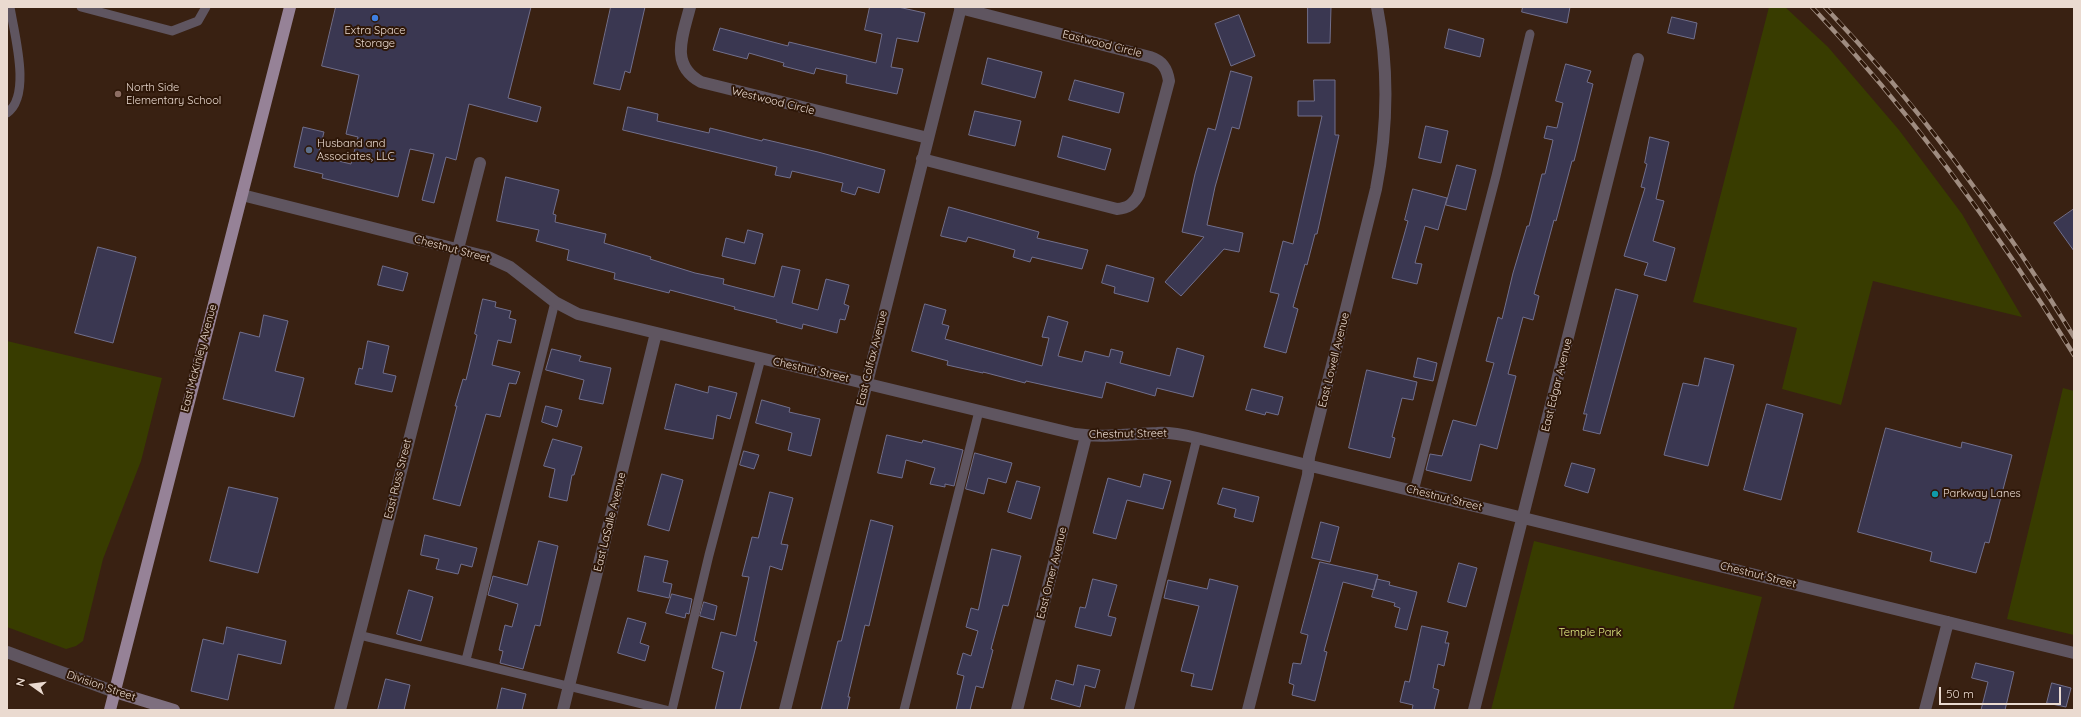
<!DOCTYPE html>
<style>
body{margin:0}
#map{position:relative;width:2081px;height:717px;overflow:hidden;background:#392112;font-family:Quicksand,sans-serif}
canvas{display:block}
.frame{position:absolute;inset:0;border:8px solid #eadad0;pointer-events:none}
.north{position:absolute;left:12px;top:665px;width:40px;height:40px;-webkit-text-stroke:3px #2e1708;paint-order:stroke;rotate:284deg;font-size:11px;font-weight:700;line-height:16px;text-align:center;color:#eadad0}
.north::after{content:'';display:block;margin:auto;width:14px;height:18px;background:#eadad0;clip-path:polygon(50% 0,100% 100%,50% 72%,0 100%)}
.scale{position:absolute;left:1939px;top:687px;width:122px;height:18px;box-sizing:border-box;border:2px solid #eadad0;border-top:0;padding-left:5px;font-size:12px;line-height:14px;white-space:nowrap;color:#eadad0;-webkit-text-stroke:3px #2e1708;paint-order:stroke}
</style>
<div id="map">
<canvas width="2081" height="717"></canvas>
<div class="frame"></div>
<div class="north">N</div>
<div class="scale">50 m</div>
</div>
<script>
const ctx = document.querySelector('canvas').getContext('2d');
ctx.lineJoin = 'round';
function paint(path, color) {
  ctx.fillStyle = color;
  ctx.fill(path, 'evenodd');
}
function strokePath(path, color, width, dash) {
  ctx.strokeStyle = color;
  ctx.lineWidth = width;
  ctx.lineCap = dash ? 'butt' : 'round';
  ctx.setLineDash(dash || []);
  ctx.stroke(path);
}
function label(font, color, halo, rows, align = 'center') {
  ctx.font = font + ' Quicksand,sans-serif';
  ctx.lineWidth = 4;
  ctx.setLineDash([]);
  ctx.textBaseline = 'middle';
  ctx.strokeStyle = halo;
  ctx.fillStyle = color;
  for (const [text, x, y, turn = 0] of rows) {
    ctx.save();
    ctx.translate(x, y);
    ctx.rotate((+turn || 0) * Math.PI / 180);
    ctx.textAlign = isNaN(turn) ? turn : align;
    if (halo) ctx.strokeText(text, 0, 0);
    ctx.fillText(text, 0, 0);
    ctx.restore();
  }
}
const green = new Path2D(`
 M1769 7H1785L1828 47 1899 130 1962 214 2022 317 1873 281 1841 405 1782 389 1797 328 1693 302Z
 M7 341 162 378 141 461 103 559 83 641 76 646 66 649 7 627Z
 M2063 388 2074 391V635L2007 619Z
 M1534 541 1762 597 1733 710H1491Z`);
const building = new Path2D(`
 M336 7H531L508 98 541 107 537 122 469 104 456 160 446 157 434 203 422 200 434 154 410 149 398 197 322 178 323 174 294 167 303 127 324 132 318 156 351 164 358 137 346 134 359 75 322 66Z
 M611 7H645L630 73 625 71 620 90 594 84Z
 M870 7H898L925 13 918 42 897 38 891 67 903 69 897 94 846 83 847 75 816 68 814 74 783 66 784 63 749 53 747 59 713 50 720 28 788 46 789 42 876 63 882 34 865 30Z
 M1308 7H1331L1330 43H1308Z
 M1523 7H1570L1567 23 1522 12Z
 M1239 15 1255 56 1231 66 1215 24Z
 M1672 17 1697 23 1694 39 1668 33Z
 M1449 29 1484 39 1480 57 1445 48Z
 M988 58 1042 72 1035 98 982 84Z
 M1566 64 1591 71 1587 82 1593 84 1574 161H1572L1556 221 1554 220 1534 294 1539 296 1533 320 1523 317 1508 374 1516 376 1497 449 1480 444 1471 481 1438 473 1426 470 1430 454 1442 456 1453 420 1476 426 1494 363 1486 361 1498 317 1502 319 1513 273 1527 226H1529L1542 174H1545L1553 140 1544 138 1547 126 1557 128 1563 103 1556 101Z
 M1231 71 1252 77 1239 129 1232 127 1215 187 1207 225 1243 233 1239 252 1224 249 1181 296 1165 282 1204 237 1182 232 1195 174 1208 128 1215 130Z
 M1075 80 1124 93 1119 113 1069 100Z
 M1314 80H1335V135H1339L1317 234H1315L1307 265 1305 264 1293 307 1298 309 1286 353 1264 347 1279 294 1270 292 1283 241 1293 244 1322 116H1298V101H1314Z
 M628 107 658 114 657 121 709 133 710 128 762 141 763 139 818 152 885 170 879 193 858 187 855 195 841 191 843 183 792 171 790 178 775 175 777 167 623 130Z
 M975 111 1021 121 1015 146 969 135Z
 M1426 126 1448 131 1441 163 1419 158Z
 M1063 136 1111 149 1105 170 1058 157Z
 M1650 137 1669 142 1656 199 1664 201 1653 241 1675 248 1666 281 1644 275 1648 263 1624 256 1645 188 1641 187 1647 164 1645 163Z
 M1457 165 1476 170 1466 210 1446 205Z
 M506 177 559 190 553 214 556 215 555 222 606 234 604 243 641 254 651 257 650 259 695 273 724 279 723 284 774 297 782 266 800 270 792 303 818 310 826 279 849 285 844 304 849 306 845 320 840 319 837 333 803 324 802 329 776 322 777 320 734 309 735 307 670 290 669 293 614 279 615 273 567 260 569 250 536 241 539 230 497 221Z
 M1413 189 1447 198 1438 230 1425 226 1415 263 1422 264 1417 284 1392 278 1408 221 1405 220Z
 M949 207 1039 232 1037 238 1088 250 1082 269 1032 257 1030 262 1013 257 1015 250 968 237 966 242 941 236Z
 M2074 209V251L2054 223Z
 M748 230 763 234 755 264 722 256 726 238 744 243Z
 M98 247 136 257 113 343 75 333Z
 M1107 265 1154 278 1148 302 1114 293 1115 287 1102 283Z
 M383 266 408 273 403 291 378 285Z
 M1616 289 1638 295 1600 434 1583 430 1587 414H1584Z
 M483 299 496 302 495 307 511 311 509 318 516 320 511 343 498 340 492 365 520 372 516 384 509 383 500 417 486 414 460 506 433 499 457 406H455L463 379 466 380 477 335 475 334Z
 M925 304 946 310 942 324 949 326 945 339 1042 366 1049 338 1042 337 1048 316 1068 322 1058 356 1082 362 1085 351 1109 357 1111 349 1123 352 1120 363 1170 376 1177 348 1204 356 1193 397 1157 388 1155 396 1106 382 1102 398 1026 381 1025 383 983 372V373L947 365 948 361 912 351Z
 M264 315 288 321 275 371 304 378 294 417 223 399 240 332 259 337Z
 M368 341 389 346 383 373 396 376 392 392 355 384 359 368 362 369Z
 M552 349 581 356 579 361 611 368 603 404 579 399 584 380 546 370Z
 M1418 358 1437 363 1433 381 1414 377Z
 M1705 358 1734 365 1708 466 1664 455 1683 383 1698 386Z
 M1367 370 1417 382 1413 400 1402 398 1392 437 1395 438 1390 458 1349 448Z
 M676 384 708 393 709 386 737 393 730 419 717 415 713 439 665 429Z
 M1252 389 1283 397 1278 415 1266 412 1265 415 1246 410Z
 M762 400 790 408 789 412 820 419 811 456 788 450 792 433 756 423Z
 M1767 404 1803 414 1781 500 1744 490Z
 M546 406 562 410 557 427 542 422Z
 M1886 428 1961 448 1962 442 2012 455 1989 543 1985 542 1976 573 1930 561 1932 552 1858 532Z
 M887 435 922 443 923 440 963 450 954 486 945 484V487L930 484 935 468 906 460 902 478 878 473Z
 M553 439 582 447 574 475H572L567 501 549 497 555 469 544 466Z
 M744 451 759 455 754 469 740 465Z
 M975 453 1012 463 1006 483 988 478 984 494 966 489Z
 M1572 463 1595 469 1588 493 1565 486Z
 M662 474 683 480 669 531 648 525Z
 M1144 474 1171 481 1163 509 1127 500 1116 539 1093 533 1108 478 1140 487Z
 M1017 481 1040 487 1031 519 1008 512Z
 M229 487 278 498 258 573 210 561Z
 M1223 488 1259 497 1253 522 1234 517 1236 509 1218 504Z
 M770 492 793 498 781 544 788 545 782 570 770 566 754 641 757 642 740 710H715L724 672 712 668 721 632 736 636 749 577 742 576 752 537 758 538Z
 M871 520 893 526 869 626 865 625 848 697H850L847 710H821L838 641H841Z
 M1321 522 1339 527 1330 562 1312 558Z
 M425 535 477 548 472 567 461 564 458 574 436 569 439 559 421 555Z
 M539 541 558 546 540 626 535 625 523 669 500 663 503 651 499 650 505 625 512 627 518 604 488 595 493 576 527 585Z
 M992 549 1021 556 1008 606 1003 605 991 649 993 650 983 688 976 686 970 710H956L964 676 957 674 963 653 971 656 978 631 966 627 971 608 978 610Z
 M645 556 668 561 663 582 672 584 669 598 638 591Z
 M1320 562 1378 575 1374 590 1343 582 1324 651 1327 652 1315 701 1292 695 1294 685 1289 683 1293 663 1301 664 1308 635 1301 633Z
 M1459 563 1477 568 1466 607 1448 602Z
 M1093 579 1117 585 1108 616 1116 618 1111 636 1075 627 1080 607 1085 608Z
 M1210 579 1238 586 1212 690 1191 686 1194 674 1181 671 1199 606 1164 598 1168 580 1207 589Z
 M1377 579 1390 582 1389 585 1417 592 1407 630 1395 627 1400 608 1394 606 1395 603 1372 597Z
 M409 590 433 597 421 641 397 634Z
 M672 594 692 599 689 614 686 613 685 618 666 613Z
 M704 602 717 606 714 620 700 616Z
 M628 618 646 623 640 643 649 646 645 661 618 653Z
 M1422 626 1448 632 1445 643H1449L1444 666 1438 664 1433 688 1439 690 1434 710H1412L1413 705 1400 702 1405 681 1409 682Z
 M227 627 286 641 281 664 238 654 228 700 191 691 203 639 223 644Z
 M1976 663 2014 672 2005 710H1981L1988 682 1972 678Z
 M1078 665 1100 670 1095 688 1085 685 1080 707 1051 699 1056 680 1073 685Z
 M386 679 410 685 404 710H378Z
 M2052 683 2071 688 2066 707 2047 703Z
 M502 688 526 694 522 710H497Z`);
const lane = new Path2D(`
 M81 7 172 31 198 21 206 7
 M7 113C32 96 14 33 10 7
 M1414 491 1496 176 1530 34
 M359 635 666 710
 M466 660 555 302
 M672 710 709 555 761 358
 M904 710 979 411
 M1129 710 1197 438`);
const street = new Path2D(`
 M690 7C683 35 669 65 701 82L928 138
 M922 159 1117 209C1128 208 1134 204 1139 194L1169 81C1167 68 1162 61 1150 57L960 8
 M242 195 488 257 510 267 555 302 578 314 1075 434C1103 438 1129 434 1157 433 1170 432 1184 435 1197 438L2074 653
 M7 652 115 692
 M340 710 480 163
 M563 710 656 333
 M785 710 961 7
 M1017 710 1086 436
 M1248 710 1308 475 1309 457 1376 189C1388 128 1389 68 1377 7
 M1474 710 1638 59
 M1925 710 1948 622`);
const secondary = new Path2D(`
 M115 692 174 710`);
const primary = new Path2D(`
 M110 710 290 7`);
const rail = new Path2D(`
 M1812 7C1912 113 1998 231 2074 355
 M1825 7C1920 107 2002 219 2074 337`);
const markers = [
 [375,18,4,"#3f7fe0"],
 [118,94,4,"#8d6e63"],
 [309,150,4,"#5c6f8a"],
 [1935,494,4,"#0f9aa8"]
];
const poiNames = [
 ["Extra Space",375,31,"center"],
 ["Storage",375,44,"center"],
 ["North Side",126,88],
 ["Elementary School",126,101],
 ["Husband and",317,144],
 ["Associates, LLC",317,157],
 ["Parkway Lanes",1943,494]
];
const streetNames = [
 ["Eastwood Circle",1102,44,14],
 ["Westwood Circle",773,101,14],
 ["Chestnut Street",452,249,15],
 ["East McKinley Avenue",199,358,-75],
 ["East Colfax Avenue",872,358,-76],
 ["East Lowell Avenue",1334,360,-76],
 ["Chestnut Street",811,370,13],
 ["East Edgar Avenue",1557,385,-76],
 ["Chestnut Street",1128,434,-1],
 ["East Russ Street",398,479,-76],
 ["Chestnut Street",1444,498,14],
 ["East LaSalle Avenue",610,522,-76],
 ["East Omer Avenue",1052,573,-76],
 ["Chestnut Street",1758,575,14],
 ["Division Street",101,686,19]
];
const parkNames = [
 ["Temple Park",1590,633]
];
paint(green, '#383c00');
paint(building, '#3a3751');
strokePath(building, '#716f8c', 1);
strokePath(lane, '#5f5560', 9);
strokePath(street, '#5f5560', 12);
strokePath(secondary, '#7e6f7f', 12);
strokePath(primary, '#968297', 12);
strokePath(rail, '#9f8c80', 4.5);
strokePath(rail, '#2e1708', 3, [9]);
for (const [x, y, r, color] of markers) {
  const dot = new Path2D();
  dot.arc(x, y, r, 0, 2 * Math.PI);
  ctx.fillStyle = color;
  ctx.fill(dot);
  strokePath(dot, '#2e1708', 1.5);
}
label('11px', '#eadad0', '#2e1708', poiNames, 'left');
label('11px', '#eadad0', '#2e1708', streetNames);
label('11px', '#e3ee83', '#2e1708', parkNames);
</script>
